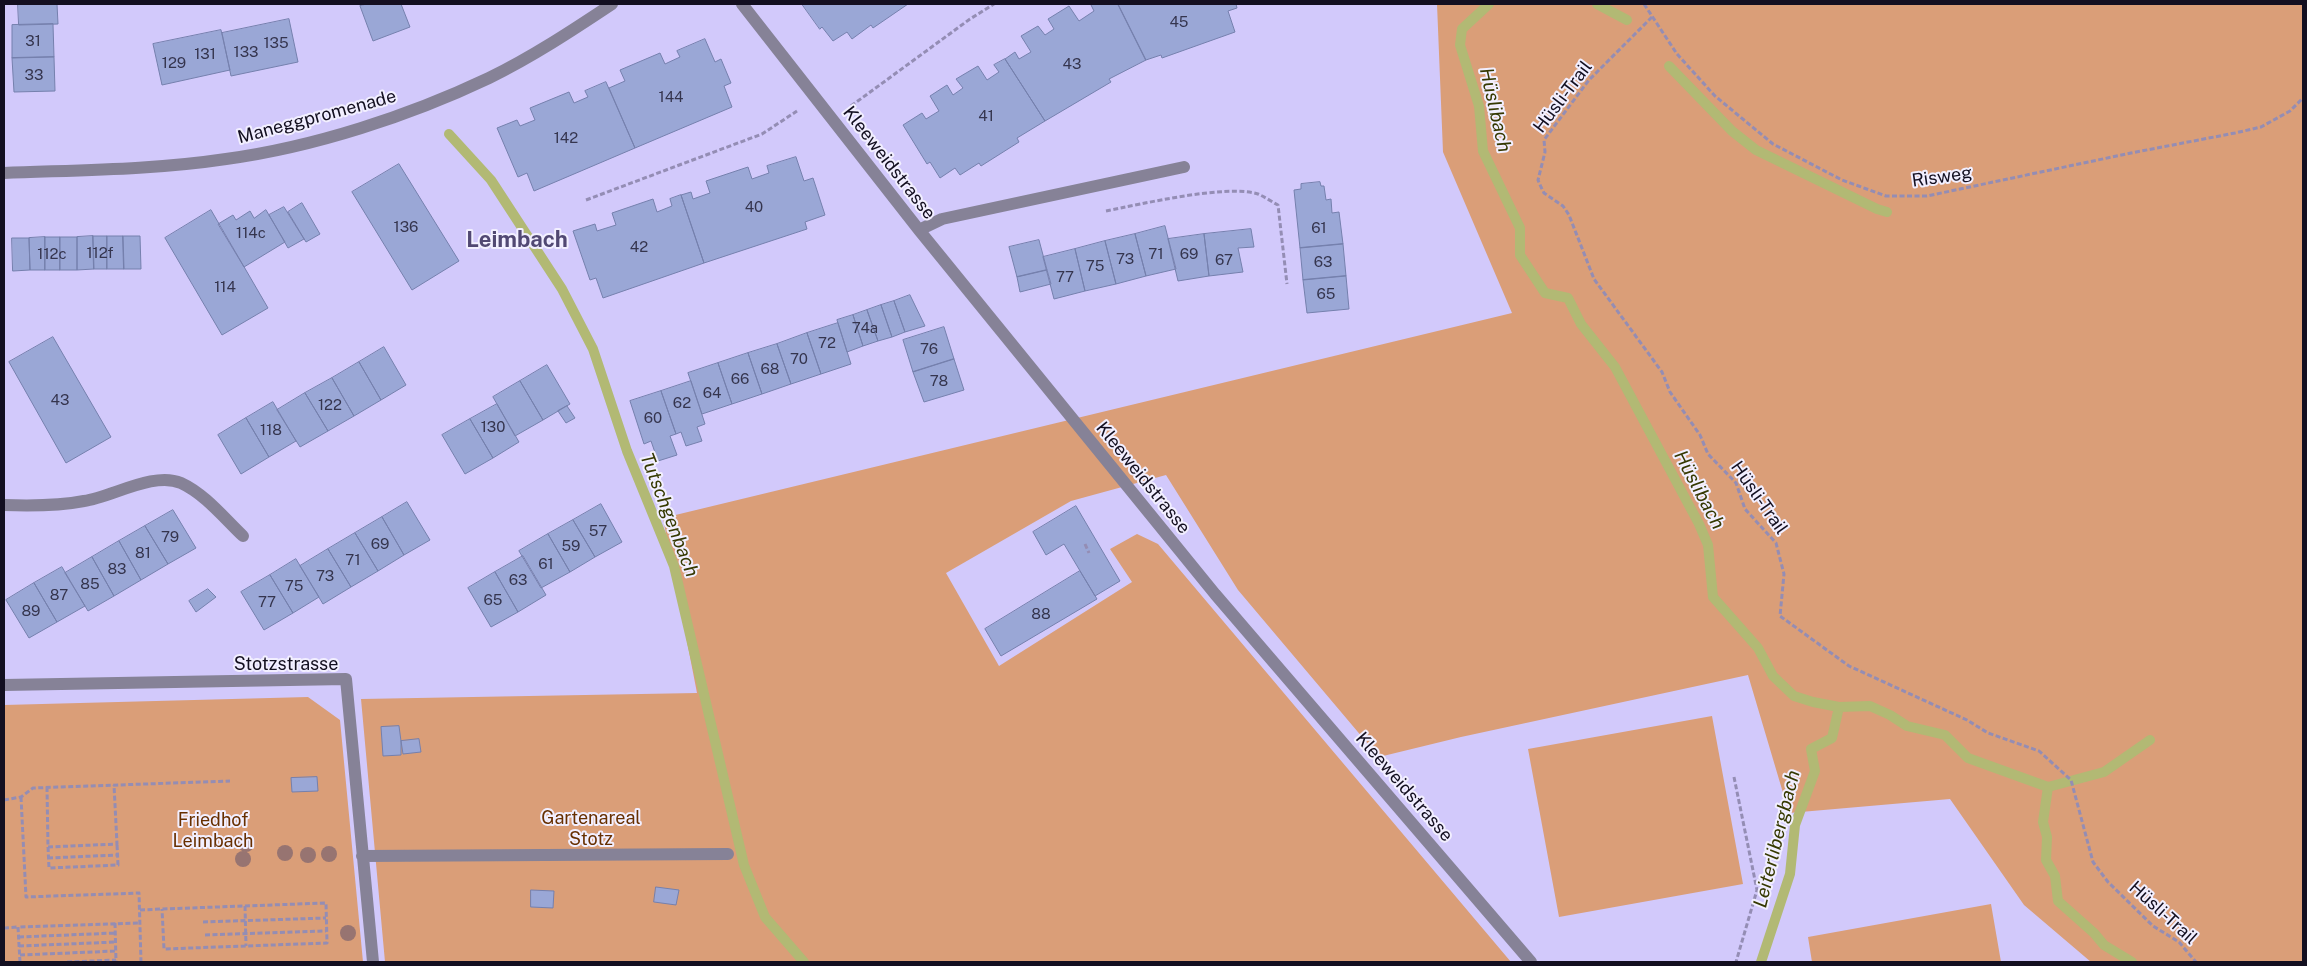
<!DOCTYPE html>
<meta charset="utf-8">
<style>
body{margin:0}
#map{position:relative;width:2307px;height:966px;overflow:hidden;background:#d2c9fb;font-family:"Public Sans",sans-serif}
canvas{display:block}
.frame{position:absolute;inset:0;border:5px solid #130f20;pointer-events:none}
</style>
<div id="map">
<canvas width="2307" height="966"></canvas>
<div class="frame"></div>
</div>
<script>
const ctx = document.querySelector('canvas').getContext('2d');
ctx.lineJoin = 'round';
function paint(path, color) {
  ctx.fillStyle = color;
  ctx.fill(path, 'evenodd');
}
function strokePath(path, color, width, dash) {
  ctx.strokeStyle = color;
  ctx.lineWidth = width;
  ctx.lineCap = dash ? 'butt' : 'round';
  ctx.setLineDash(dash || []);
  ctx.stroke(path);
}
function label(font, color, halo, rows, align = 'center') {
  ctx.font = font + ' "Public Sans",sans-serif';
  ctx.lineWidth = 4;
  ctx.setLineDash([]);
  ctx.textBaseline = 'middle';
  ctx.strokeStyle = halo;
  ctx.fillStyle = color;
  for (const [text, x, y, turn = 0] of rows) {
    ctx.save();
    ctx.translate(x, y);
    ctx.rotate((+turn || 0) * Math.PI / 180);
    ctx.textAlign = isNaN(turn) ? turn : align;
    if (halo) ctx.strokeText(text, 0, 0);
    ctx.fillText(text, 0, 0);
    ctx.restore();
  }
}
const green = new Path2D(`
 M1437 4H2303V962H2091L2024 905 1950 799 1789 813 1748 675 1461 737 1379 757 1238 590 1166 475 1071 501 946 573 999 666 1132 582 1110 549 1137 534 1158 544 1511 962H804L767 920 802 962H385L361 699 697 693 663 518 1512 313 1443 152Z
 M308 697 340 720 363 962H4V705Z
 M1712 716 1743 884 1559 917 1528 749Z
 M1991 904 2001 962H1812L1808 937Z`);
const stream = new Path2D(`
 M1489 4 1462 29 1460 45 1479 106 1483 151 1520 228V255L1545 293 1568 298 1581 324 1615 367 1699 524 1708 545 1713 597 1758 648 1773 676 1794 696 1813 702 1839 707 1870 706 1890 715 1907 726 1945 735 1968 758 2048 787 2043 822 2047 837 2046 860 2055 876 2058 901 2094 933 2104 945 2132 962
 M1597 4 1627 20
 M1669 66 1732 131 1756 150 1877 209 1887 212
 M449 134 491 180 562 289 593 349 627 451 674 566 744 865 765 917 804 962
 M2048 787 2104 772 2150 740
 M1761 962 1790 874 1795 825 1815 771 1811 749 1832 738 1839 707`);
const building = new Path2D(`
 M18 4H57L58 24 19 25Z
 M367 4H401L410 27 373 41 360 6Z
 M802 4H908L873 28 871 25 852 39 847 32 833 41 822 27 820 29Z
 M1118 4 1146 60 1109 79 1111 82 1045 121 1005 59 1015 52 1019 59 1031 52 1021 36 1038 26 1045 35 1054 29 1048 19 1069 6 1079 21 1094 11 1091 5 1093 4Z
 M1118 4H1236L1237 8 1228 11 1235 32 1162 58 1161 55 1146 60Z
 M289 19 298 62 231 76 222 33Z
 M53 24 54 57 12 58V25Z
 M221 30 230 70 162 85 153 44Z
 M705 39 715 62 721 59 731 83 724 86 732 107 635 148 609 88 625 81 620 70 660 53 665 64 680 57 677 51Z
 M54 57 55 91 14 92 12 58Z
 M1005 59 1045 121 1017 138 1019 142 981 166 979 163 960 175 955 168 940 178 930 162 927 164 903 125 922 113 926 119 939 111 930 96 947 85 953 95 963 88 956 79 978 66 987 80 999 72 994 65Z
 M606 82 635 148 534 191 527 173 518 177 497 128 517 120 520 126 535 120 530 108 569 92 574 103 588 97 585 91Z
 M796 157 804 181 813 178 825 215 805 222 807 229 704 263 681 195 691 192 693 199 710 193 706 181 748 167 752 179 769 173 767 166Z
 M399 164 459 261 412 290 352 192Z
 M1320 182 1321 186H1324L1326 200 1331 199 1332 213 1339 212 1343 244 1300 248 1294 190 1301 189V184Z
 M681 195 704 263 603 298 596 278 590 280 573 231 595 224 597 231 616 225 612 213 653 199 657 212 672 206 670 199Z
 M302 203 320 234 306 242 288 212Z
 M284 207 304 239 288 248 269 215Z
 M211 210 268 308 222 335 165 238Z
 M266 210 285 242 244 267 218 224 233 215 236 220 250 211 254 218Z
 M1165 226 1176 269 1146 276 1135 234Z
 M1251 229 1254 247 1238 248 1243 272 1209 276 1204 234Z
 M1135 234 1146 276 1116 284 1105 241Z
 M1204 234 1209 276 1178 281 1168 239Z
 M93 236H107V269H94Z
 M93 236 94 269 77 270V237Z
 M107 236H123L124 269H107Z
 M123 236H140L141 269H124Z
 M45 237H60V270H45Z
 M45 237V270H30L29 238Z
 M60 237H77V270H60Z
 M12 238H29L30 270 13 271Z
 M1039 240 1047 270 1017 277 1009 247Z
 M1105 241 1116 284 1085 291 1075 249Z
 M1343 244 1346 276 1303 280 1300 248Z
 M1075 249 1085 291 1054 299 1043 257Z
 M1047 270 1051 284 1020 292 1017 277Z
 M1346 276 1349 309 1307 313 1303 280Z
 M910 295 925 326 905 332 894 301Z
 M894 301 905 332 892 337 881 305Z
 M881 305 892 337 878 341 867 310Z
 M867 310 878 341 863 346 853 315Z
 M853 315 863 346 847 352 837 320Z
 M838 323 851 364 821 374 807 333Z
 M944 327 954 359 913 372 903 340Z
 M807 333 821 374 791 384 777 344Z
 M53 337 111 437 66 463 9 362Z
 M777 344 791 384 762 394 748 353Z
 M384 347 406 385 381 400 359 362Z
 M748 353 762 394 732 404 718 363Z
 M954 359 964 390 924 402 913 372Z
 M359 362 381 400 354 416 332 378Z
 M718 363 732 404 702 414 688 373Z
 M547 365 570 404 543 420 520 381Z
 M332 378 354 416 328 431 305 393Z
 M520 381 543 420 515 436 493 397Z
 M691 381 705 424 697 427 702 441 686 446 681 432 676 434 661 391Z
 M661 391 676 434 670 436 677 455 658 461 651 441 644 444 630 401Z
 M305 393 328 431 300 447 277 410Z
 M273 402 296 441 269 457 246 418Z
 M497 404 519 442 493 458 470 419Z
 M567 406 575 418 566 423 558 411Z
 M246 418 269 457 241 474 218 435Z
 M470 419 493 458 465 474 442 435Z
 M407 502 430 540 404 555 382 517Z
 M601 504 622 542 595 557 573 520Z
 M1076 506 1120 581 1095 596 1064 544 1046 555 1033 532Z
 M173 510 196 548 168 564 145 526Z
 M382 517 404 555 378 571 355 533Z
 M573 520 595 557 570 572 548 534Z
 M145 526 168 564 141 580 119 541Z
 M355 533 378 571 351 587 328 549Z
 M548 534 570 572 541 588 519 551Z
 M119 541 141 580 114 596 92 557Z
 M328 549 351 587 323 604 300 566Z
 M523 556 546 595 518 612 495 572Z
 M92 557 114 596 88 611 65 573Z
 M296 559 319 597 293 613 270 575Z
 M62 567 85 606 57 622 34 583Z
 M1080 571 1097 599 1001 656 985 629Z
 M495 572 518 612 491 627 468 588Z
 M270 575 293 613 264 630 241 592Z
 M34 583 57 622 29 638 6 600Z
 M208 589 216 597 196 612 189 601Z
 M399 726 401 741V755L383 756 381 727Z
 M419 739 421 752 403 754 401 741Z
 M317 777 318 791 292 792 291 778Z
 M656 887 679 890 676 905 654 902Z
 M531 890 554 891 553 908 531 907Z`);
const path = new Path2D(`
 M1644 4 1677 54 1715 96 1773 144 1842 180 1886 196H1927L2131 153 2235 133 2261 127 2290 111 2303 98
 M1652 17 1589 80 1544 140 1545 152 1538 180 1541 187 1544 193 1563 206 1569 215 1594 279 1662 372 1670 392 1700 435 1708 454 1736 483 1745 509 1776 543 1784 574 1780 616 1849 666 1967 720 1988 733 2039 751 2071 780 2093 862 2108 882 2153 926 2179 942 2196 962
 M851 106 970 19 994 4
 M586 200 762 134 797 111
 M1106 211C1142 204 1226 184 1258 194 1265 197 1272 202 1278 205L1287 284
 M1085 544 1089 553
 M1734 777 1757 890 1736 962
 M47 787 48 847 117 844 114 785
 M21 797 26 897 139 893 141 962
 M4 800 21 797 33 788 230 781
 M48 847 49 868 118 865 117 844
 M48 858 117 855
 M245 906 246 946
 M140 910 162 909 326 903 327 943 164 949 162 909
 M203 922 326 918
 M115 923 116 962
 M4 928 18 927
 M205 935 326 931
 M19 937 115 933
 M19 946 116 942
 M20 955 116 951
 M20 962 18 927 140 923
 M67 962 116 960`);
const minor = new Path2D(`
 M742 4 919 230 1215 594 1531 962
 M4 173C78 170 153 170 226 159 314 147 409 116 489 78 532 57 573 30 612 4
 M919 230 942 219 1184 167
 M4 505C31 506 58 506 84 501 112 497 154 471 181 483 205 494 224 518 243 536
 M4 685 346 679 373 962
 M362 856 728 854`);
const trees = [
 [246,844],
 [285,853],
 [329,854],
 [308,855],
 [243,859],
 [348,933]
];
const numberNames = [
 ["45",1179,22],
 ["31",33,41],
 ["135",276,43],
 ["133",246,52],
 ["131",205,54],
 ["129",174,63],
 ["43",1072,64],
 ["33",34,75],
 ["144",671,97],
 ["41",986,116],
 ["142",566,138],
 ["40",754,207],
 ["136",406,227],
 ["61",1319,228],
 ["114c",251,233],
 ["42",639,247],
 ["112f",100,253],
 ["112c",52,254],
 ["71",1156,254],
 ["69",1189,254],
 ["73",1125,259],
 ["67",1224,260],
 ["63",1323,262],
 ["75",1095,266],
 ["77",1065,277],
 ["114",225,287],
 ["65",1326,294],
 ["74a",865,328],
 ["72",827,343],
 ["76",929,349],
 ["70",799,359],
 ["68",770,369],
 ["66",740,379],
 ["78",939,381],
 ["64",712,393],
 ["43",60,400],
 ["62",682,403],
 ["122",330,405],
 ["60",653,418],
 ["130",493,427],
 ["118",271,430],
 ["57",598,531],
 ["79",170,537],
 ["69",380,544],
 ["59",571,546],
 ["81",143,553],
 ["71",353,560],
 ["61",546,564],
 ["83",117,569],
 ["73",325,576],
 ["63",518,580],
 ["85",90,584],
 ["75",294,586],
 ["87",59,595],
 ["65",493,600],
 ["77",267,602],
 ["89",31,611],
 ["88",1041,614]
];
const streetNames = [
 ["Hüsli-Trail",1563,97,-53],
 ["Maneggpromenade",317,117,-15],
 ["Kleeweidstrasse",889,163,52],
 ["Risweg",1942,177,-8],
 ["Kleeweidstrasse",1143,478,51],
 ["Hüsli-Trail",1759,498,55],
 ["Stotzstrasse",286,664],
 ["Kleeweidstrasse",1404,787,49],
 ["Hüsli-Trail",2163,913,42]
];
const parkNames = [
 ["Gartenareal",591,818],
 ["Stotz",591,839],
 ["Friedhof",213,820],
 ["Leimbach",213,841]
];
const waterNames = [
 ["Hüslibach",1495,110,77],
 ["Hüslibach",1699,490,62],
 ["Tutschgenbach",669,515,69],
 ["Leiterlibergbach",1777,839,-76]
];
const districtNames = [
 ["Leimbach",517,240]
];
paint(green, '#da9e78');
strokePath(stream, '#b2b974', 10);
paint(building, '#9aa7d6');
strokePath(building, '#7580ad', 1);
strokePath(path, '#948db4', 3, [5, 2.5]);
strokePath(minor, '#868297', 12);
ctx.fillStyle = '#977471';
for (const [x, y] of trees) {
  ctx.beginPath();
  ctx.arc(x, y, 8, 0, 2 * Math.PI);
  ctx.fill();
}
label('15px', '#35354e', null, numberNames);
label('18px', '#130f20', '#f2efff', streetNames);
label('18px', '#672f00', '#f2efff', parkNames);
label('italic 19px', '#363902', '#f2efff', waterNames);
label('bold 22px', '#514873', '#f2efff', districtNames);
</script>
